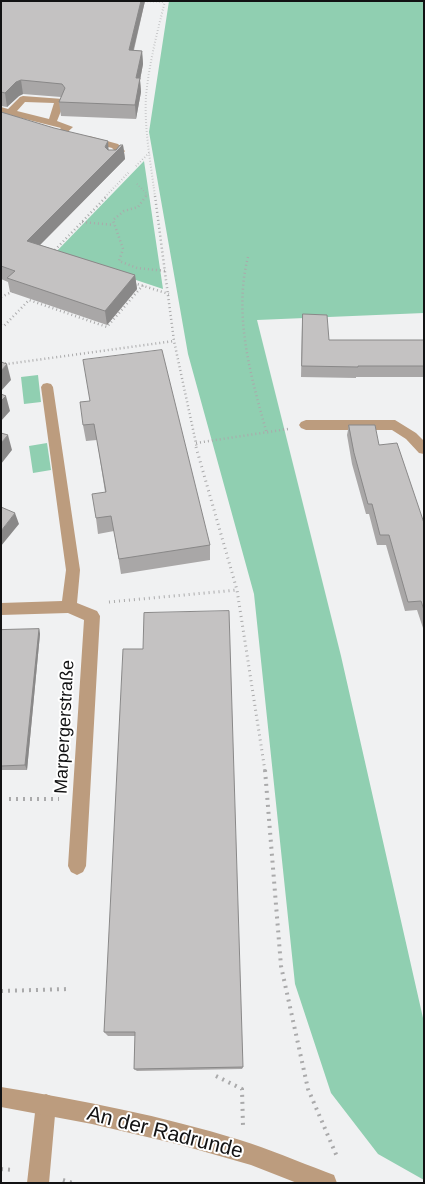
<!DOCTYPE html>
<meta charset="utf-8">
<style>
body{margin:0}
#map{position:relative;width:425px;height:1184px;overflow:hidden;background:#f0f1f2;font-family:Arial,sans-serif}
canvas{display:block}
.frame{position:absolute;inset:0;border:2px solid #121213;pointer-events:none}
</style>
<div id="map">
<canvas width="425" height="1184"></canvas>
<div class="frame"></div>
</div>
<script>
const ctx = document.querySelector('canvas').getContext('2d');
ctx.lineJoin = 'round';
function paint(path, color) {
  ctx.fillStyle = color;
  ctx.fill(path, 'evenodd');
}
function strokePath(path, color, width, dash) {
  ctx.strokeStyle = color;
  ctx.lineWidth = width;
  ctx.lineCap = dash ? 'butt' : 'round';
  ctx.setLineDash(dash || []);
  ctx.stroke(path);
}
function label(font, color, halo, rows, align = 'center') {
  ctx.font = font + ' Arial,sans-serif';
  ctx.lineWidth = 4;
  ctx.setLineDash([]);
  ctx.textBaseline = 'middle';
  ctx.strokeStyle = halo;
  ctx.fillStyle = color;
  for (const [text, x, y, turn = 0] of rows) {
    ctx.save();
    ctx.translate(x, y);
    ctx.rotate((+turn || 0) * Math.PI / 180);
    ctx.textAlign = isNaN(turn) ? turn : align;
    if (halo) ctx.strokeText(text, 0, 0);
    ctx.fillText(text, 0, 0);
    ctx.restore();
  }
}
const green = new Path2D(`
 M169 1H424V313L257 320 341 656 423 1018 424 1180 378 1154 331 1093 295 984 254 594 188 354 149 132Z
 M144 161 163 289 55 253Z
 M38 375 41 402 24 404 21 377Z
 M47 443 51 470 33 473 29 446Z`);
const pathFar3 = new Path2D(`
 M144 1 165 2
 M136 166 149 153
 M137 184 147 194 145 197
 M105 197 129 172
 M155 197C151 164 144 129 146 96 149 64 157 33 165 1`);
const pathFar2 = new Path2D(`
 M146 196 138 207 124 211 113 220 123 249 119 261 137 268 166 271
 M155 196 174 341 197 448
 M82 222 114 225
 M52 253 107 196
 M248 257C233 316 251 377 267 434
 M134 283 169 294
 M1 297 14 291
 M1 325 4 326 29 300 107 327 143 285
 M1 362 7 364 174 341
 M196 443 288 429`);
const pathFar1 = new Path2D(`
 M196 447 237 590 265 771
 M109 602 237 590`);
const path = new Path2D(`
 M265 770 281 966 308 1089 338 1159
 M9 799H59
 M1 991 69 989
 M216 1076 242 1089 243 1126
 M1 1169 13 1170
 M63 1180 73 1183`);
const service = new Path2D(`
 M89 136 118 144 125 151 117 162H109L108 160 115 151 112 148 86 141V137Z`);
const minor = new Path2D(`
 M23 96 63 99 65 101 57 121 73 127 60 139 57 140 52 137 61 128 1 113V107L8 109 20 97ZM25 102 54 103 49 119 17 111Z
 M47 383 51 384 53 387 80 570 77 603 97 611 100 616 86 866 83 872 77 875 71 872 68 866 84 620 68 613 1 615V603L62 601 66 570 41 387 43 384Z
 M306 420H395L416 433 424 441V454L419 453 406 439 392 430H306L301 428 299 425 301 422Z
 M46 1094 53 1097 56 1104 49 1183H27L36 1104 39 1097Z`);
const tertiary = new Path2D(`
 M1 1087C82 1100 162 1116 240 1140 269 1149 297 1161 326 1172L334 1175 337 1183H297L251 1165 181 1145 92 1124 1 1107Z`);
const wall = new Path2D(`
 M1 1H145L134 50 142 51 143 64 140 80 141 92 136 119 61 116 59 102 61 97 23 94 19 96 7 107 1 106Z
 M1 112 109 150H116L123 145 125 159 40 245 135 275 137 289 107 325 10 292 8 282 1 279Z
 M303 314 329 340H424V377H356V378L301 377 302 326Z
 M90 401 210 545V560L121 574 114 531 98 534 96 518 105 492 97 440 86 441 83 425Z
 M349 425 379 445 424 523V631L417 610 405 611 386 545H377L369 514H366L352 464 347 435Z
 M39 629 40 634 27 770H1V630Z
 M143 649 243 1067 242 1069 137 1071 134 1069 135 1036H108L104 1032Z`);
const shadedWall = new Path2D(`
 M141 1H145L130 64 129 50Z
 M142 51 143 64 140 80 141 92 136 119 135 105 136 78Z
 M21 80 23 94 19 96 7 107 5 93 16 82Z
 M108 141 109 155 105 147Z
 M123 145 125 159 30 255 27 241Z
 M135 275 137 289 107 325 105 311Z
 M7 364 11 380 1 391V371Z
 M6 396 10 411 1 421V401Z
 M8 435 12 450 1 464V443Z
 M15 513 19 524 1 546V531Z
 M39 629 40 634 27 770 25 765Z`);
const building = new Path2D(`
 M1 1H141L129 50 142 51 136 78H140L135 105 59 102 65 88 62 84 21 80 16 82 5 93 1 92Z
 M1 112 54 128 108 141 105 147 108 150H116L120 145H123L27 241 135 275 105 311 7 278 15 271 1 266Z
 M303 314 327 315 329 340H424V366H358V367L302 366Z
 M162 350 210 545 119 559 111 516 96 518 92 494 106 492 94 424 83 425 80 402 90 401 83 360Z
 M1 362 7 364 1 371Z
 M1 394 6 396 1 401Z
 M349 425H375L379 445 397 443 424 523V610L421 601 408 602 389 535H380L372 504H368L354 453Z
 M1 433 8 435 1 443Z
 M1 507 15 513 1 531Z
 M229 611 243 1067 134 1069 135 1032H104L123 649H143L144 613Z
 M39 629 25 765 1 766V630Z`);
const streetNames = [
 ["Marpergerstraße",65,727,-87]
];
const nearStreetnames = [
 ["An der Radrunde",165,1133,14]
];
paint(green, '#90cfb1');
strokePath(pathFar3, '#aaaaab', 2, [0.5, 2.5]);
strokePath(pathFar2, '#aaaaab', 2.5, [1, 3]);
strokePath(pathFar1, '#aaaaab', 3, [1, 4]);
strokePath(path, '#aaaaab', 4, [2, 5]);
paint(service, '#bc9c7e');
paint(minor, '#bc9c7e');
paint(tertiary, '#bc9c7e');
paint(wall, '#a9a7a7');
paint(shadedWall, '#898888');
paint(building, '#c4c2c2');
strokePath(building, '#898888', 1);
label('18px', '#121213', '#fff', streetNames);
label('21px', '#121213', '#fff', nearStreetnames);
</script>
